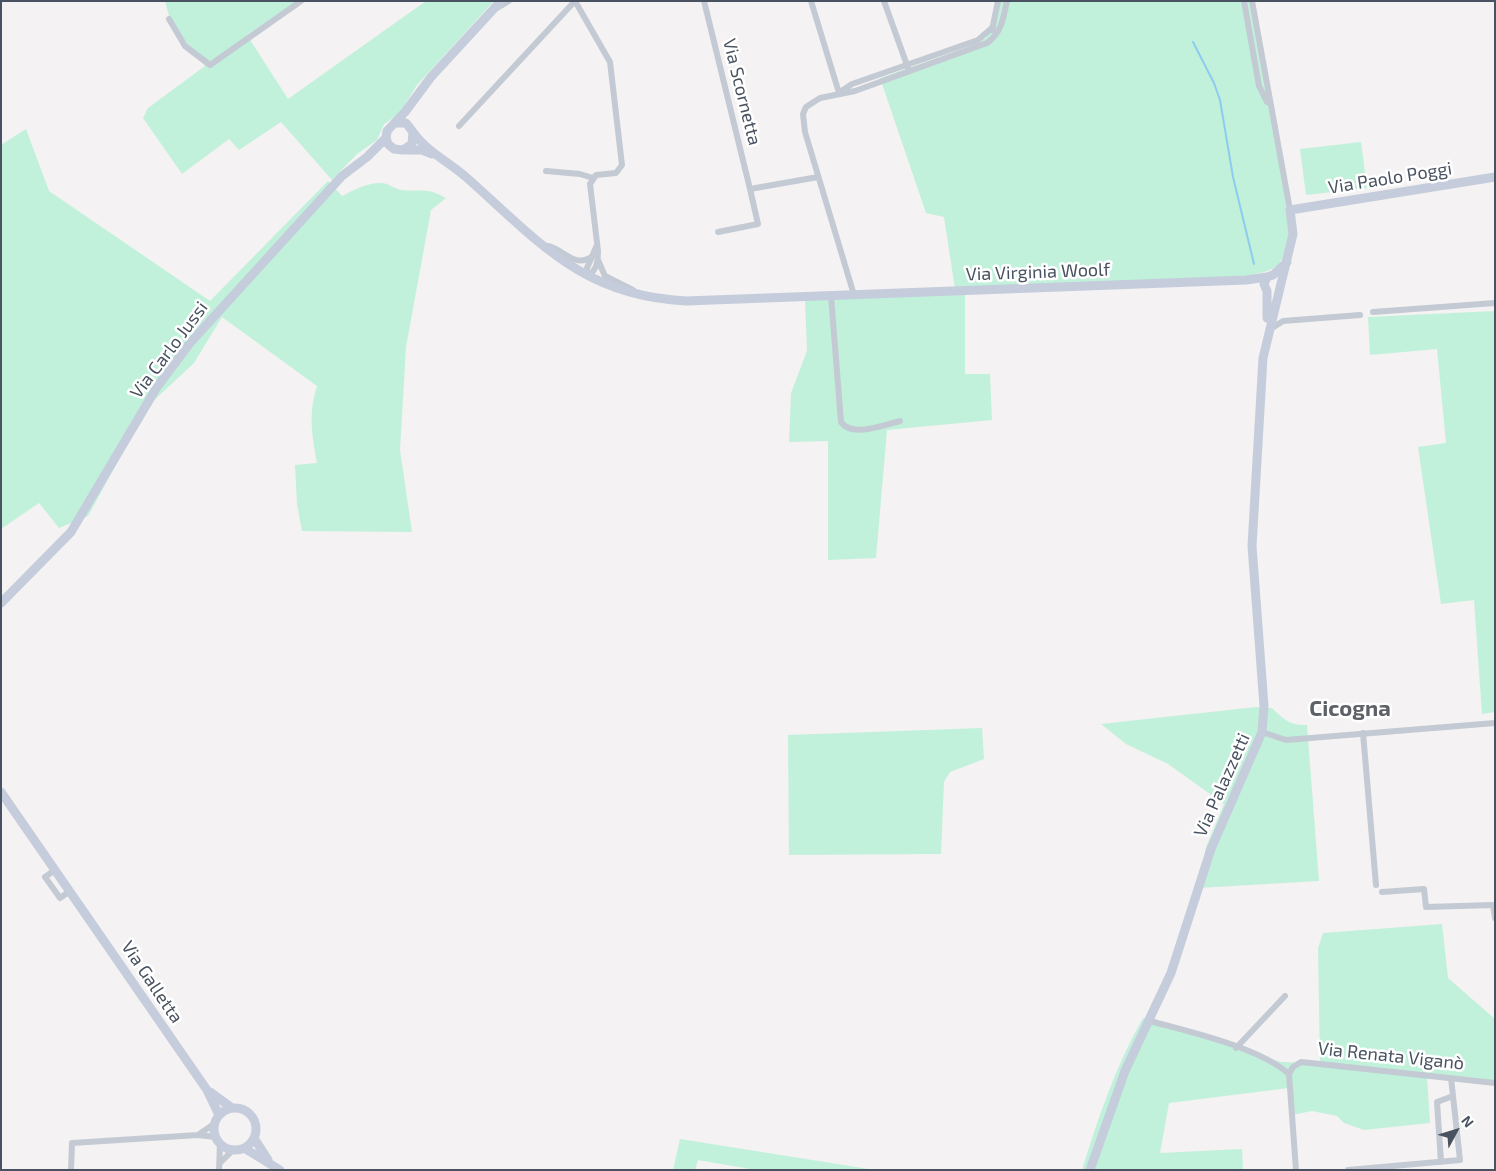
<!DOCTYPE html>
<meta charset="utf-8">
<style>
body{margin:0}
#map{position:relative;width:1496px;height:1171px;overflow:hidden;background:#f4f2f2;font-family:"Exo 2",sans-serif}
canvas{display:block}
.frame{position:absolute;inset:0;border:2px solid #495260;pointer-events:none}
.north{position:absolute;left:1431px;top:1106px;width:50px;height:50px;-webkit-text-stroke:4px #fff;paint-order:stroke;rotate:51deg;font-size:14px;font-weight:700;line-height:20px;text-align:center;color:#495260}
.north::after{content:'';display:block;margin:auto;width:18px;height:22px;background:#495260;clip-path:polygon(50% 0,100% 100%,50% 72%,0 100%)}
</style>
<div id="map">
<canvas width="1496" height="1171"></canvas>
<div class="frame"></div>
<div class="north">N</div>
</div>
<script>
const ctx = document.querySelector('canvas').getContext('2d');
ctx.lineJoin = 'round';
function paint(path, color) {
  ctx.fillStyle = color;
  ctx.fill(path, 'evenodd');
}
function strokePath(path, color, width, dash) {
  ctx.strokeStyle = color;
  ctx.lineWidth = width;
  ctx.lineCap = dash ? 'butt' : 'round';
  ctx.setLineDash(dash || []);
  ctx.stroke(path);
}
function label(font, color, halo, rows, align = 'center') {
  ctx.font = font + ' "Exo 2",sans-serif';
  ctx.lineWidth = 5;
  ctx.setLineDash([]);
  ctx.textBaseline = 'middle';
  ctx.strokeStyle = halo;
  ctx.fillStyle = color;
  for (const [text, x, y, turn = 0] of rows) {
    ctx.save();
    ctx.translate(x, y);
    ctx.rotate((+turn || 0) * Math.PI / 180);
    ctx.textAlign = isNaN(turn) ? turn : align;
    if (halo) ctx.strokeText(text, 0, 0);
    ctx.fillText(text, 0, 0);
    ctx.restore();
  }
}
const green = new Path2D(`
 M165 1H297L247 35 288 99 426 1H494L417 85 399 114 384 124 377 140 357 154 332 180 281 122 239 150 229 139 182 174 143 118 148 108 205 66 171 23Z
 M998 1H1250L1293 235C1279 268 1280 270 1244 276L965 294V374H990L992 420 887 430 876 558 828 560V441L789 442 791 393 807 351 805 300 955 289 944 217 926 213 880 78 968 47 986 38Z
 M26 129 49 191 210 301 328 181 342 196C354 190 373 180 387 184 392 186 396 189 401 190 422 192 426 187 446 198L431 210 406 347 400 450 412 532 302 531 297 504 295 465 317 463C312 434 308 415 317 386L222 317 194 363 149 405 88 516 59 528 39 503 1 529V145Z
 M1361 142 1367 188 1306 195 1300 149Z
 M1495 311V712L1482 714 1474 600 1441 604 1418 447 1446 443 1437 349 1370 355 1368 317Z
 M1256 707 1272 708C1283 719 1291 726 1307 725L1319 881 1198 888 1206 847 1224 804 1168 764 1126 744 1101 724Z
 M982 728 984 759 950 772 944 782 941 854 789 855 788 735Z
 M1442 924 1448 978 1495 1019V1084L1427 1076 1430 1123 1364 1130 1344 1123 1337 1116 1312 1111 1292 1115 1289 1088 1169 1103 1160 1153 1242 1149 1243 1170H1082C1098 1118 1116 1065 1143 1018L1281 1062 1320 1063 1318 948 1323 933Z
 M680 1139 875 1170H756L698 1160 695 1170H673Z`);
const stream = new Path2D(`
 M1193 42 1214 83 1220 100 1233 177 1254 264`);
const street = new Path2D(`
 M575 1 610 62 622 165 616 173 596 175 590 184 598 251C598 261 597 271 587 276V268L597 245
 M704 1 750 189 818 177
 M811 1 839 93
 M884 1 908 68
 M1244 1 1259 86 1267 102
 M1252 1C1265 71 1277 140 1290 210
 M497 8 509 1
 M169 19 185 46 210 65 301 1
 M992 30 998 1
 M840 92 852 84 978 40 993 27
 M459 126 575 1
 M546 171 580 174 593 178
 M718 232 758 224 750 189
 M548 246C565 250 574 269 593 256
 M598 260 605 276 633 290
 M854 295 805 132 803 114 806 107 820 98 855 91 987 43C1002 32 1003 19 1007 1
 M831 296 841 422C852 438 884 425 900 421
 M1373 312 1495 303
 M1269 330 1283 321 1360 315
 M1262 732 1286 740 1495 723
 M1363 733 1376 885
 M55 870 45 877 60 898 70 891
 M1382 892 1424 889 1426 907 1493 905 1495 918
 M1150 1021C1190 1032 1258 1047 1289 1074L1296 1170
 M1236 1048 1285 996
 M1289 1074 1293 1067 1301 1062 1495 1083
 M1451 1078 1453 1096
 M198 1135 214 1124
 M220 1163 233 1150
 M71 1170 72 1143 198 1135 215 1137
 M219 1170 220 1144
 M1348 1170 1460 1160 1453 1096 1437 1102 1441 1162`);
const secondary = new Path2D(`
 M396 123H406L413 132 412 144 403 150 394 149 388 144 386 138 387 131 405 112 431 77 501 1
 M413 132C426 151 449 162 466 177 538 241 582 296 686 301L1246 280 1267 277
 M404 150H422L432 154
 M1267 291 1264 284 1267 277 1273 275 1287 262
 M1267 318V291
 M1 603 71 532 157 387 190 343 342 176 367 157 386 138
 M1 792 207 1090 219 1115
 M210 1092 232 1108
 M214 1129a21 21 0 1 1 42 0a21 21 0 1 1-42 0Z
 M254 1138 268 1160
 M244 1148 280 1170
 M1090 1170 1125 1071 1171 973 1211 849 1262 732 1264 706 1252 546 1263 358 1293 234 1290 210 1495 177`);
const streetNames = [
 ["Via Scornetta",742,92,76],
 ["Via Paolo Poggi",1390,178,-9],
 ["Via Virginia Woolf",1038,272,-2],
 ["Via Carlo Jussi",169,350,-53],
 ["Via Palazzetti",1222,785,-66],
 ["Via Galletta",152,982,56],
 ["Via Renata Viganò",1391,1056,6]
];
const districtNames = [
 ["Cicogna",1350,709]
];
paint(green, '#c1f1db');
strokePath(stream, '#8dccef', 2);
strokePath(street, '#c3cad3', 6);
strokePath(secondary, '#c5ccdb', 9);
label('18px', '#495260', '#fff', streetNames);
label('bold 22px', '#5e6167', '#fff', districtNames);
</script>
